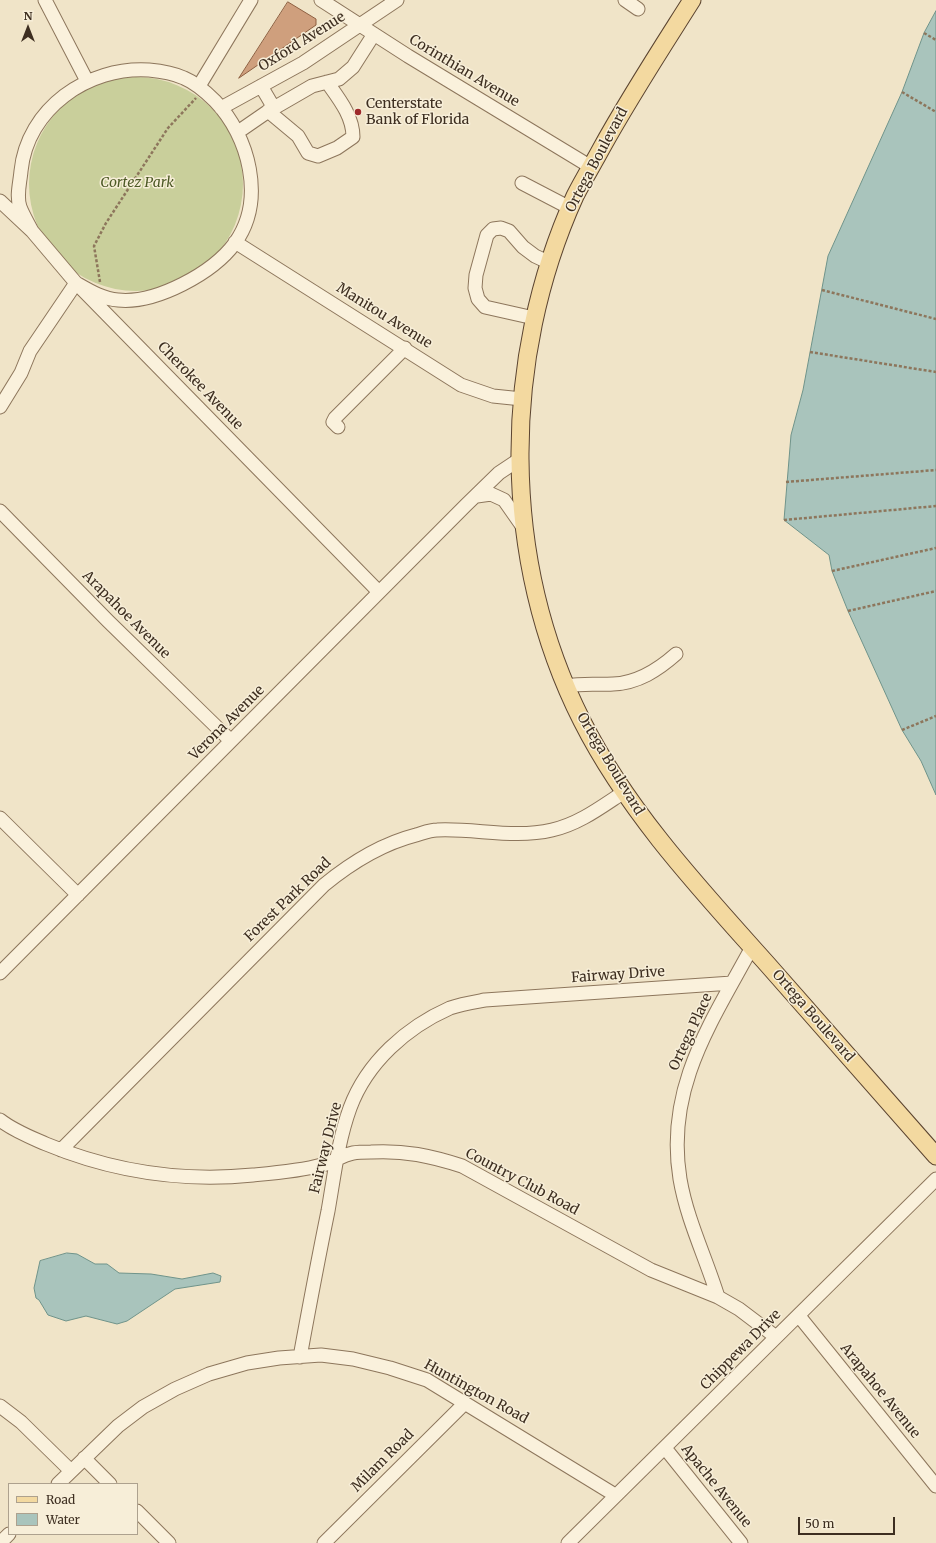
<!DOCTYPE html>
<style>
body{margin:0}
#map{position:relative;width:936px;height:1543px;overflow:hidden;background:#f0e4c8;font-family:Merriweather,serif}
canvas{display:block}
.legend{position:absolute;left:8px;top:1483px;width:130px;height:52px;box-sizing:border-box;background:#f7eed8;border:1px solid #ada18e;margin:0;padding:5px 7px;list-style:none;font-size:12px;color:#3d2e20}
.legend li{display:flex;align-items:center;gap:8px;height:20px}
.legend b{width:20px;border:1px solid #ada18e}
.north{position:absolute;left:8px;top:8px;width:40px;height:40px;-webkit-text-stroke:3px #f7eed8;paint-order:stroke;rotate:0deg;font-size:11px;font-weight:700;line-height:16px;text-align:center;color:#3d2e20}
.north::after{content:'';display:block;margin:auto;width:14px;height:18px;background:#3d2e20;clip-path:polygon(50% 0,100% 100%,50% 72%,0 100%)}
.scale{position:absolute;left:798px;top:1517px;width:97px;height:18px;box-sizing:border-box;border:2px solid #3d2e20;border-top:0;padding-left:5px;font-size:12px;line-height:14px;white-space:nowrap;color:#3d2e20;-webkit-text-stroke:3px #f7eed8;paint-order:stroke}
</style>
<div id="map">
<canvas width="936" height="1543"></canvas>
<ul class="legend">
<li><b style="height:5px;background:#f3d9a0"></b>Road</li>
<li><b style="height:11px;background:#a9c4bc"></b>Water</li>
</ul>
<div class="north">N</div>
<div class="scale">50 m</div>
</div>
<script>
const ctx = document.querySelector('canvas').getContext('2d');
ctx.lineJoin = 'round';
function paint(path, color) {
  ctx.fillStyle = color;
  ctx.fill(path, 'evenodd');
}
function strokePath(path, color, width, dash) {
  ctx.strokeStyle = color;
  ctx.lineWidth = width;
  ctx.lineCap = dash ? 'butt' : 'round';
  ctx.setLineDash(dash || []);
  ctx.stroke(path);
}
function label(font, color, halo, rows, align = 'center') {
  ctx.font = font + ' Merriweather,serif';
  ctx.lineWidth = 3;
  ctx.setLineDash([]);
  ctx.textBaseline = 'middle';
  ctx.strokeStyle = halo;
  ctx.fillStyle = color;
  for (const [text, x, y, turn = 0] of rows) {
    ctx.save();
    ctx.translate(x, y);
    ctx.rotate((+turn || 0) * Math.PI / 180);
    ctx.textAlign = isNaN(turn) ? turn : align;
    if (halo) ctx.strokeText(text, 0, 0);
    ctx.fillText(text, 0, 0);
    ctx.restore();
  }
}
const green = new Path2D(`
 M29 184a107 107 0 1 1 214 0a107 107 0 1 1-214 0Z`);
const water = new Path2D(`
 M936 11V795L921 761 902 730 848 611 832 571 829 555 784 520 791 435 803 390 828 256 902 92 924 33Z
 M67 1253 77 1254 95 1264H107L119 1273 151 1274 182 1279 213 1273 221 1276 220 1282 175 1289 127 1321 117 1324 86 1316 66 1321 48 1315 39 1300 36 1298 34 1288 40 1261Z`);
const building = new Path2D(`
 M288 2 316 19V25L239 78Z`);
const path = new Path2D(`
 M924 33 936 40
 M902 92 936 112
 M100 282 94 246 106 223 168 128 196 98
 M822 290 936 319
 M810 352 936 372
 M786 482 936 470
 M784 520 936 506
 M832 571 936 548
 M848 611 936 591
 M902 730 936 716`);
const minor = new Path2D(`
 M45 0 87 81
 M321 0 408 56 591 167
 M625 0 638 9
 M199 86 251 0
 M261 86 271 103V109
 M221 108 303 63 397 0
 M268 111 298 136 308 153 318 156 337 148 353 137C353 116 339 99 327 82
 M238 132 267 112 312 86 339 79 353 67 374 34
 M522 183 570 208
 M0 201 32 231 76 283 379 592
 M235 242 461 385 493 396 522 399
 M534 318 485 307 478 299 475 288 476 275 487 235 493 229 501 228 509 231 523 247 535 256 550 263
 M0 407 21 373 30 351 76 283C90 291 103 299 118 300 156 304 213 273 235 243 266 200 249 136 215 101 205 91 196 83 184 78 173 73 160 71 149 70 88 66 27 109 21 171 20 183 16 196 20 207 23 215 28 223 32 231
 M338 427 333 422 335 418 405 348
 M477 496 491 494 504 500 525 530
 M0 511 108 621 231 741
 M567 686C582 683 597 685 613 684 638 683 658 670 676 654
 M0 818 78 895
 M0 973 466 505 499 473 520 459
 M0 1120C14 1131 30 1137 46 1144 111 1171 182 1182 253 1175 275 1173 300 1171 322 1165 332 1163 342 1155 353 1153 358 1152 365 1152 371 1152 404 1150 431 1156 462 1166L651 1270 718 1297 739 1309 776 1337
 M61 1150 324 885C352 862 381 844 416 835 423 833 430 830 437 830 475 828 514 839 552 830 579 824 601 807 624 792
 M718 1297C706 1258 687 1220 680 1179 665 1088 711 1023 752 947
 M799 1316 936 1486
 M300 1357C309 1308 318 1260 328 1211 334 1177 338 1141 350 1108 367 1062 407 1027 450 1008 461 1004 474 1002 485 1000L732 983
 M0 1406 21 1422 71 1471
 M665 1448 741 1543
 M84 1458 110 1484
 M58 1484 118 1426 143 1407 175 1389 209 1374 247 1363 279 1358 321 1355 353 1359 390 1368 427 1380 615 1495
 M137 1511 169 1543
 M0 1543 9 1534
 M324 1543 465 1403
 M568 1543 936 1179`);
const major = new Path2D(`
 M692 0C661 49 629 98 601 149 593 164 583 180 575 196 501 359 500 559 582 721 628 812 700 889 768 965 824 1028 880 1092 936 1156`);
const markers = [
 [358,112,4,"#9e2a2b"]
];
const streetNames = [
 ["Oxford Avenue",302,42,-32],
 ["Corinthian Avenue",464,71,31],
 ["Ortega Boulevard",597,160,-62],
 ["Manitou Avenue",384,316,32],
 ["Cherokee Avenue",200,386,46],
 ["Arapahoe Avenue",126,615,45],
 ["Verona Avenue",227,723,-45],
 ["Ortega Boulevard",610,764,59],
 ["Forest Park Road",288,900,-44],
 ["Fairway Drive",618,975,-4],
 ["Ortega Boulevard",813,1016,49],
 ["Ortega Place",691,1032,-65],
 ["Fairway Drive",326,1148,-76],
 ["Country Club Road",522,1182,28],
 ["Chippewa Drive",741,1350,-45],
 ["Arapahoe Avenue",880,1391,51],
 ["Huntington Road",476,1392,29],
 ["Milam Road",383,1461,-45],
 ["Apache Avenue",716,1486,51]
];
const poiNames = [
 ["Centerstate",366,104],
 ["Bank of Florida",366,120]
];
const parkNames = [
 ["Cortez Park",137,183]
];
paint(green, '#c9cf9b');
paint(water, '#a9c4bc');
strokePath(water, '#6f938a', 1);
paint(building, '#cf9f7d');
strokePath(building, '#8d5f41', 1);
strokePath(minor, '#8d765c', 15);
strokePath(major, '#5b4430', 19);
strokePath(path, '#8d765c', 2.5, [3, 2]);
strokePath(minor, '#faf1dc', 13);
strokePath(major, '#f3d9a0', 17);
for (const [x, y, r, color] of markers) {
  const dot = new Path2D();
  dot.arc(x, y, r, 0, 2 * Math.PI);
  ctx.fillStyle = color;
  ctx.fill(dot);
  strokePath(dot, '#f7eed8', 1.5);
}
label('14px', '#3d2e20', '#f7eed8', streetNames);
label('14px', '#3d2e20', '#f7eed8', poiNames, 'left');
label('italic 14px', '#4d5a26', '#f7eed8', parkNames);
</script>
